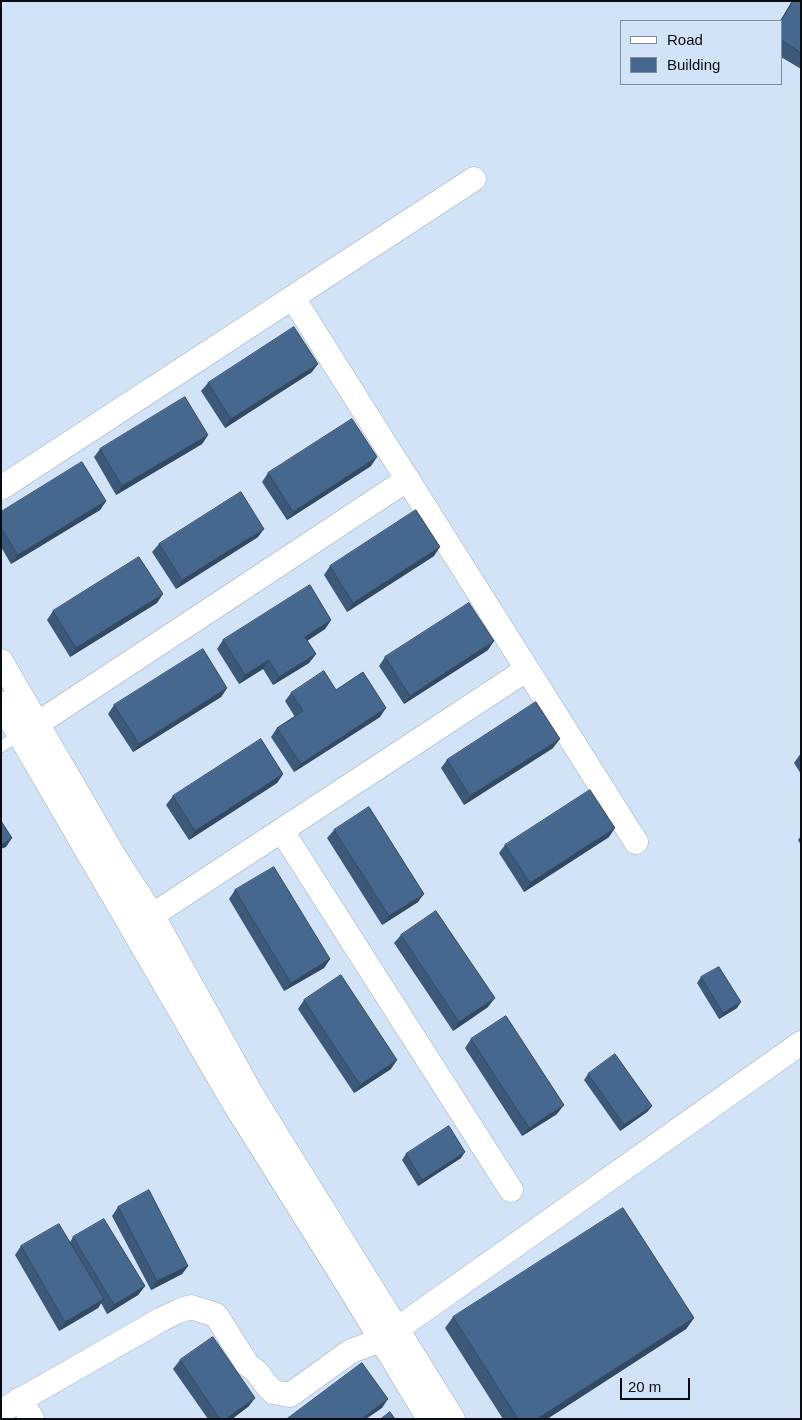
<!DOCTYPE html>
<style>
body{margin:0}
#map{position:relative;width:802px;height:1420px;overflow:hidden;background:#d3e3f7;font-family:Helvetica,sans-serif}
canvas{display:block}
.frame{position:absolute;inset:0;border:2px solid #080d13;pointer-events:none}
.legend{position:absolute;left:620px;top:20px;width:162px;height:65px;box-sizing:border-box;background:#d3e3f7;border:1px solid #828d9c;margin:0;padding:6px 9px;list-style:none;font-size:15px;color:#080d13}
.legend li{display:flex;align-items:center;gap:10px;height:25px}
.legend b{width:25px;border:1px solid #828d9c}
.scale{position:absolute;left:620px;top:1378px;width:70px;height:22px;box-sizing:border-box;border:2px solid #080d13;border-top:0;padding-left:6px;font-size:15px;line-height:18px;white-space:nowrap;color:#080d13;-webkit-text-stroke:4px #d3e3f7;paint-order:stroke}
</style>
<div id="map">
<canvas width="802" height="1420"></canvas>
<div class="frame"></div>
<ul class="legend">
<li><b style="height:6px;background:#fff"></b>Road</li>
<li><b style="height:14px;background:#47688e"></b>Building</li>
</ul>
<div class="scale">20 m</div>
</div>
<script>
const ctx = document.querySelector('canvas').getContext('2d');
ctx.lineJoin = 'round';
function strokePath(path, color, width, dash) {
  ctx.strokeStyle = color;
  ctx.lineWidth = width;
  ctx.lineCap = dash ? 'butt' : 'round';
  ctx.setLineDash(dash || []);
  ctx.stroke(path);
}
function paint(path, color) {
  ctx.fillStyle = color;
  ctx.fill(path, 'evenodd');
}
const lane = new Path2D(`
 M1 747 20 734`);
const street = new Path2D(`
 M293 298C409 479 521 662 636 842
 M1 488 474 179
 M1 661 116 859 153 916 252 1095 453 1419
 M1 703 235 1105 351 1290 429 1419
 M37 724 408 479
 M282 831 511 1190
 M139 924 526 670
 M20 1399 32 1419
 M1 1411 162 1319 179 1311 191 1307 216 1315 247 1364 257 1372 265 1383 273 1392 290 1395 351 1351 381 1340 397 1329 801 1043`);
const wall = new Path2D(`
 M792 1H801V69L781 57V21H780Z
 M312 372 225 428 201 391 208 383Z
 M208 435 202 444 116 495 94 457 100 449Z
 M371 466 287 520 262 482 268 473Z
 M106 501 100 510 11 564 1 547V512Z
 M258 537 176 589 152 552 159 544Z
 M434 556 347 612 324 575 330 566Z
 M157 603 70 657 47 620 53 611Z
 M331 620 325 629 307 641 316 654 309 663 273 685 263 669 239 684 217 649 223 640Z
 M488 650 404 704 379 666 385 657Z
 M227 688 221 697 133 752 108 714 114 705Z
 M336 690 380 717 294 772 271 737 277 728 295 717 285 701 291 693Z
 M553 748 464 805 441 768 447 760Z
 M801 753V774L794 763Z
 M283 774 277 783 189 840 166 805 173 796Z
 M334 830 418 902 382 925 327 838Z
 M801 836V845L798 840Z
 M609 837 524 892 499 853 505 845Z
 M235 890 330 959 324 968 284 991 229 899Z
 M401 935 488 1007 453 1031 394 943Z
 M701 977 737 1008 719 1019 697 983Z
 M304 1000 391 1069 354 1093 298 1009Z
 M471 1039 557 1114 522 1136 465 1048Z
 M588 1074 652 1106 647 1112 620 1131 584 1080Z
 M406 1154 461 1158 418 1186 402 1160Z
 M118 1207 188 1266 182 1274 151 1290 112 1216Z
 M73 1237 145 1286 138 1295 107 1314 101 1303 98 1308 59 1331 15 1255 21 1246 70 1242Z
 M453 1317 694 1318 686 1329 547 1419H503L445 1328Z
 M180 1360 249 1406 232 1419H208L173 1369Z`);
const shadedWall = new Path2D(`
 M318 364 312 372 225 428 231 419Z
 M208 435 202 444 116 495 122 486Z
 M377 457 371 466 287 520 293 512Z
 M106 501 100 510 11 564 18 555Z
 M264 529 258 537 176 589 182 580Z
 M440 547 434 556 347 612 353 603Z
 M163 594 157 603 70 657 76 648Z
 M331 620 325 629 299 646 305 637Z
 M494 641 488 650 404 704 410 696Z
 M316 654 309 663 273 685 279 677Z
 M269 660 263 669 239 684 245 675Z
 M227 688 221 697 133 752 139 744Z
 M386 708 380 717 294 772 301 764Z
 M560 739 553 748 464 805 470 796Z
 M283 774 277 783 189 840 195 831Z
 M615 828 609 837 524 892 530 883Z
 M12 838 6 847 1 849V845Z
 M424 894 418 902 382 925 389 916Z
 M330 959 324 968 284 991 291 983Z
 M495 998 488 1007 453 1031 459 1022Z
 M741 1002 737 1008 719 1019 723 1013Z
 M397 1060 391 1069 354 1093 360 1085Z
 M564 1105 557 1114 522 1136 529 1128Z
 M652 1106 647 1112 620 1131 624 1125Z
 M465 1152 461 1158 418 1186 422 1180Z
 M188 1266 182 1274 151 1290 157 1281Z
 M145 1286 138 1295 107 1314 114 1305Z
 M104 1299 98 1308 59 1331 65 1322Z
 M694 1318 686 1329 547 1419H537Z
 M255 1398 249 1406 232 1419H226Z
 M388 1399 382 1408 366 1419H361Z`);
const building = new Path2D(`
 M793 1H801V53L781 40V21Z
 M294 327 318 364 231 419 208 383Z
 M185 397 208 435 122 486 100 449Z
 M352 419 377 457 293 512 268 473Z
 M82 462 106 501 18 555 1 528V512Z
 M241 492 264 529 182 580 159 544Z
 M416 510 440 547 353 603 330 566Z
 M139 557 163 594 76 648 53 611Z
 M310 585 331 620 305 637 316 654 279 677 269 660 245 675 223 640Z
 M469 603 494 641 410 696 385 657Z
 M203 649 227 688 139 744 114 705Z
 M324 671 336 690 363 672 386 708 301 764 277 728 303 711 291 693Z
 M536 702 560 739 470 796 447 760Z
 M261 739 283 774 195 831 173 796Z
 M590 790 615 828 530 883 505 845Z
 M369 807 424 894 389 916 334 830Z
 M1 821 12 838 1 845Z
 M274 867 330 959 291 983 235 890Z
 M436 911 495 998 459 1022 401 935Z
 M719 967 741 1002 723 1013 701 977Z
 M341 975 397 1060 360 1085 304 1000Z
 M506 1016 564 1105 529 1128 471 1039Z
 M615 1054 652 1106 624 1125 588 1074Z
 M449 1126 465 1152 422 1180 406 1154Z
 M149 1190 188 1266 157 1281 118 1207Z
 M623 1208 694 1318 537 1419H518L453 1317Z
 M104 1219 145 1286 114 1305 73 1237Z
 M59 1224 104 1299 65 1322 21 1246Z
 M213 1337 255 1398 226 1419H220L180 1360Z
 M362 1363 388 1399 361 1419H287Z
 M390 1412 395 1419H381Z`);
strokePath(lane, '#9babbe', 12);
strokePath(street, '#9babbe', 25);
strokePath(lane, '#fff', 11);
strokePath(street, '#fff', 24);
paint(wall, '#3d597a');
paint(shadedWall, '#324963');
paint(building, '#47688e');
strokePath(building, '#324963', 1);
</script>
